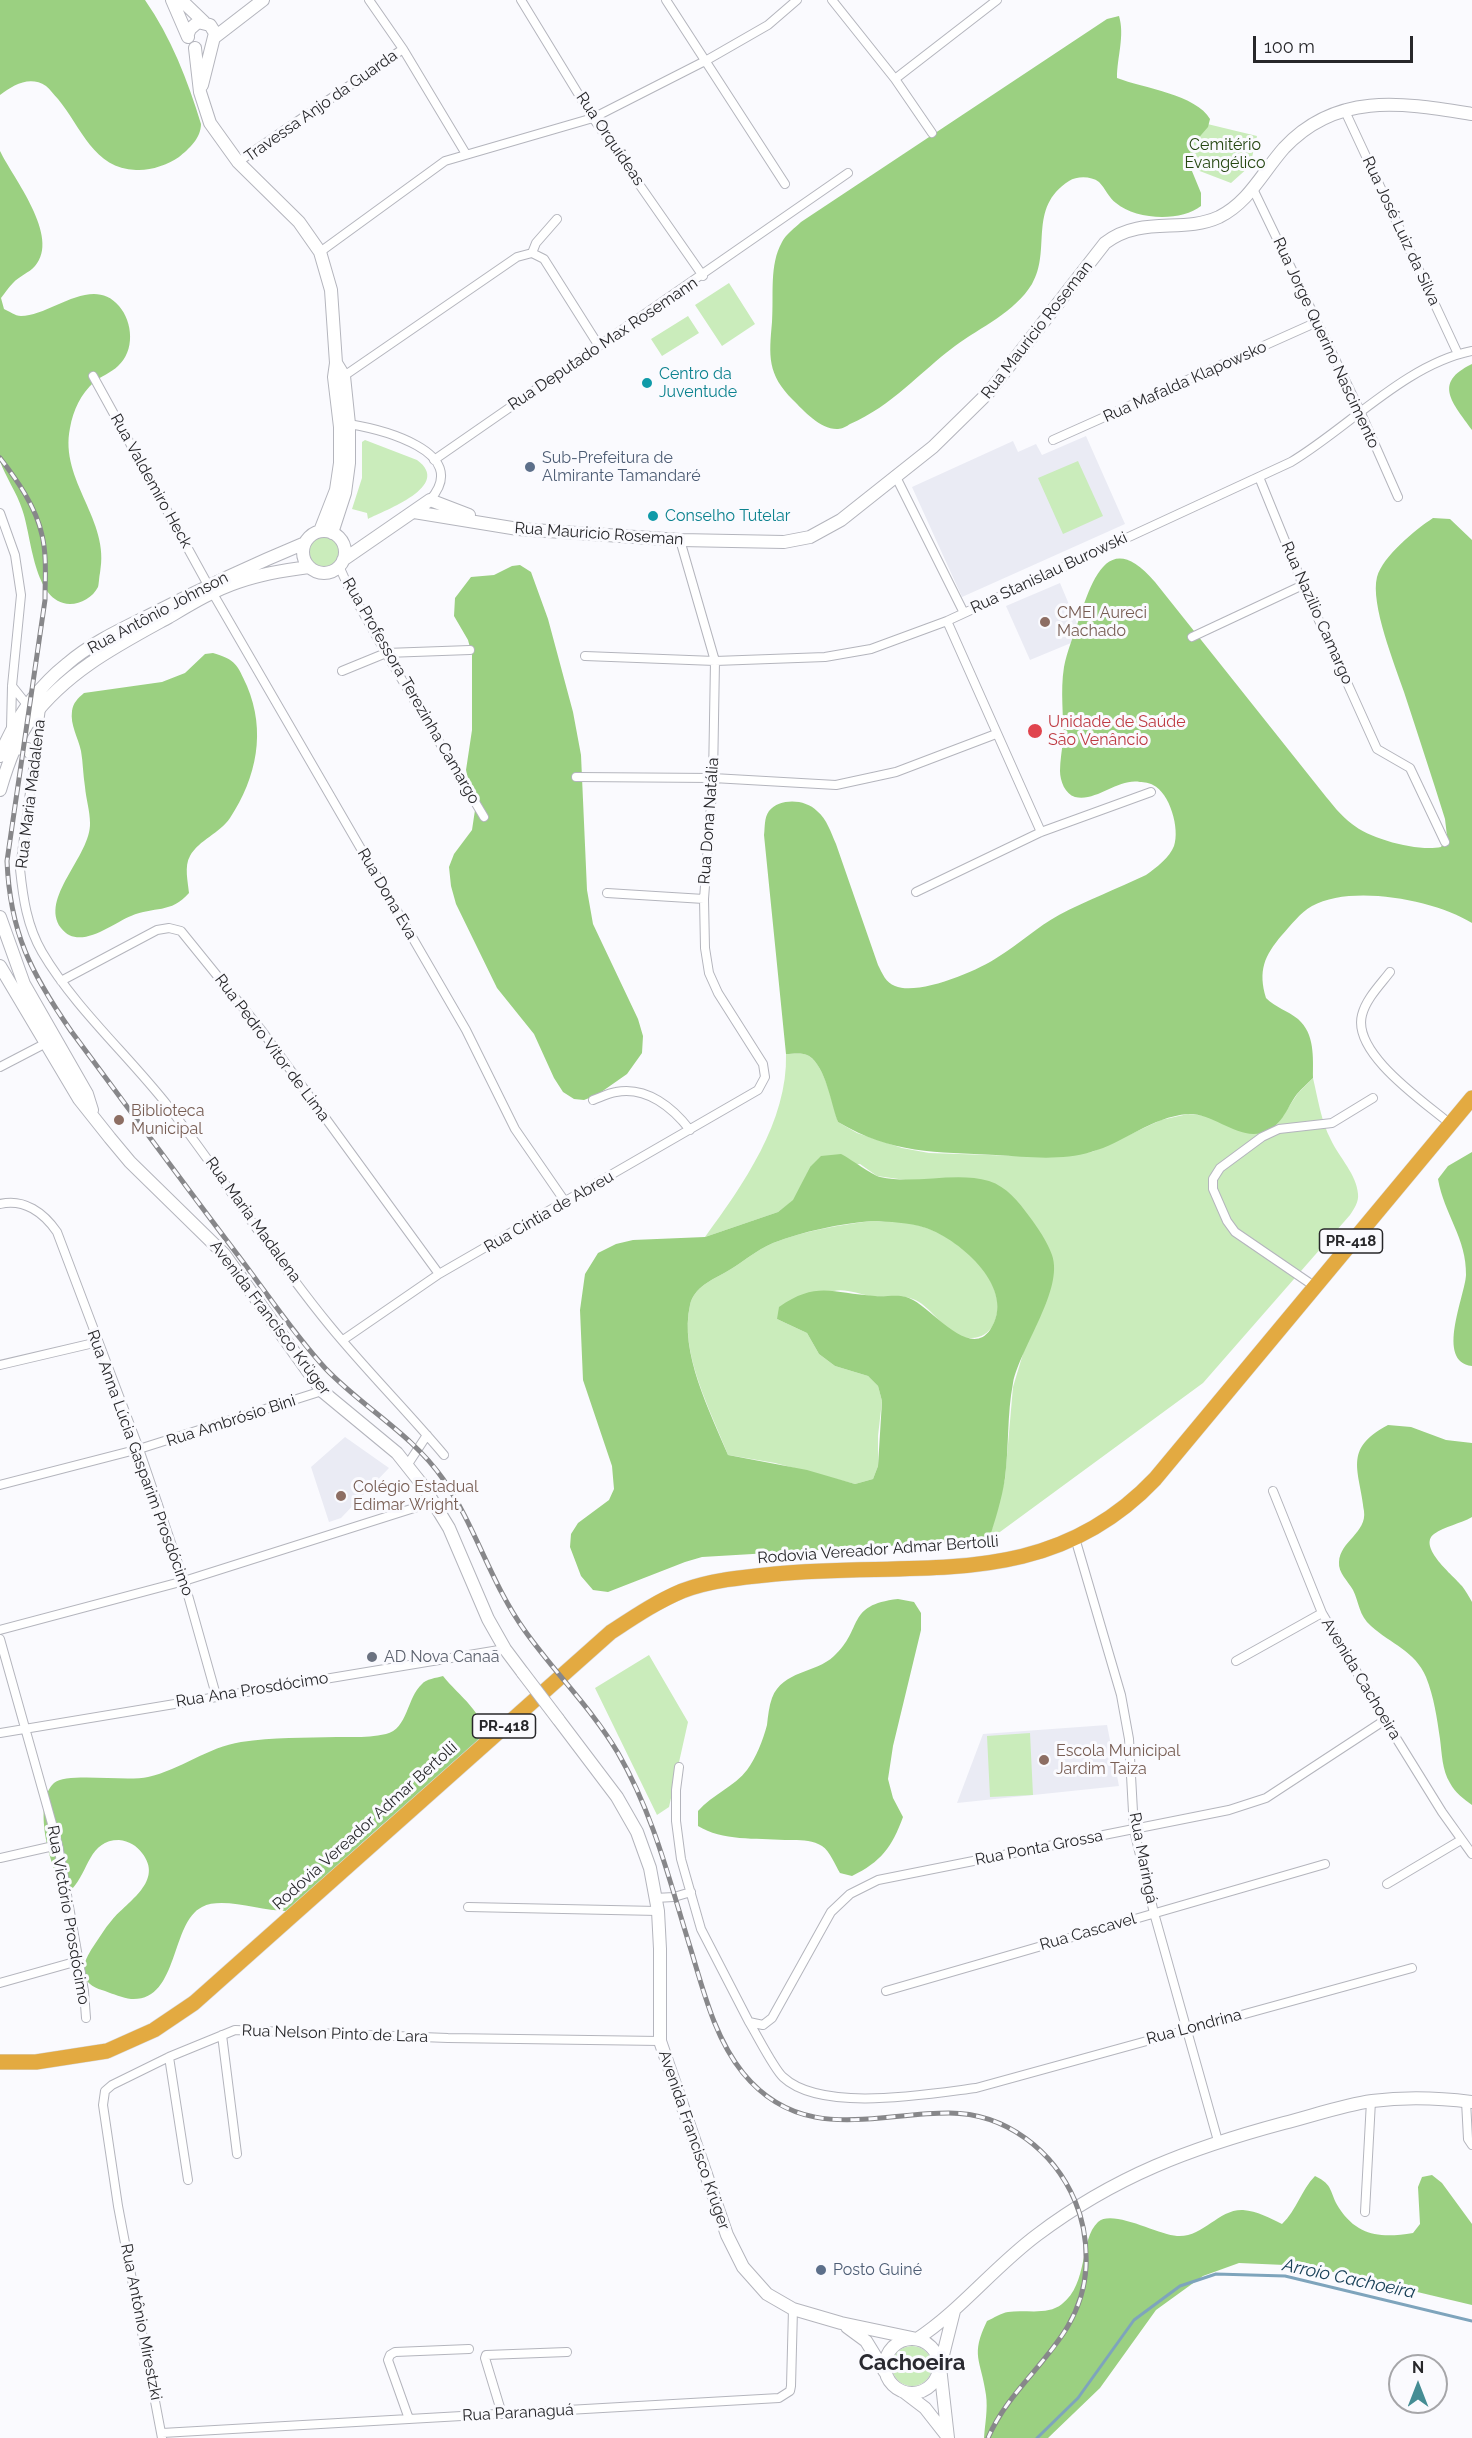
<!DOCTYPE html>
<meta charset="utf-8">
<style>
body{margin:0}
#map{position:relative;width:1472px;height:2438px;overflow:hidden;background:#fafafe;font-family:Raleway,sans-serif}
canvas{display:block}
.north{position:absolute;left:1388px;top:2354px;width:60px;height:60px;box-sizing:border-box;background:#fafafe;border:2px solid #a6a6a9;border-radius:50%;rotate:0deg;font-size:16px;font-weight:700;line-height:24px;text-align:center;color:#27272a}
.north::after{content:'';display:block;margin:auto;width:21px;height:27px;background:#458d94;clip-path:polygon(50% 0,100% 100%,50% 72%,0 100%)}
.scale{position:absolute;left:1253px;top:36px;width:160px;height:27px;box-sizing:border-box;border:3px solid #27272a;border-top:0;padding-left:8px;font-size:18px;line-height:21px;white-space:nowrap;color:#27272a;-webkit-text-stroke:4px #fafafe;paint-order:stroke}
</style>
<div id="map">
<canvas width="1472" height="2438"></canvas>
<div class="north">N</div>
<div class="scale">100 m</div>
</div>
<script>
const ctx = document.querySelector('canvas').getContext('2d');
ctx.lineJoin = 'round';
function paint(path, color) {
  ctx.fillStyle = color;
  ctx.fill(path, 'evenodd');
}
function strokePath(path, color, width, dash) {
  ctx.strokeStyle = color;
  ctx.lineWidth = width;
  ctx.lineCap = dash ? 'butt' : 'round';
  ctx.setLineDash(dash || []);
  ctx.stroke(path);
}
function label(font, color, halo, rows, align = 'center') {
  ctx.font = font + ' Raleway,sans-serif';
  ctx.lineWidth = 6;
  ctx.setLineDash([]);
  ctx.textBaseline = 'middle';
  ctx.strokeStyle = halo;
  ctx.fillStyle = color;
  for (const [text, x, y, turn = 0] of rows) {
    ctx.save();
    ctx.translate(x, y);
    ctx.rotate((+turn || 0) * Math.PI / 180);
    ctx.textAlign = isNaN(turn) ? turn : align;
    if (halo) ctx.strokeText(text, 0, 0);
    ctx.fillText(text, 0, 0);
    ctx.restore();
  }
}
const built = new Path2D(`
 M1086 436 1125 524 962 597 912 487 1013 441 1018 452 1036 444 1042 455Z
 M1060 583 1083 638 1030 660 1006 606Z
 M345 1437 389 1468 341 1518 329 1522 311 1467Z
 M1107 1725 1119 1786 957 1803 983 1734Z`);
const green = new Path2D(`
 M1195 121 1257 136 1250 166 1231 183 1150 152Z
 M729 283 755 324 722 346 695 305Z
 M688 316 699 333 662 356 651 339Z
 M365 440 417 460C453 486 385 510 368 519L367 513 352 509 362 478V442Z
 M1078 461 1103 516 1063 534 1038 478Z
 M309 552a15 15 0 1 1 30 0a15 15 0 1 1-30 0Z
 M786 1054C793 1054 802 1052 809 1056 825 1066 833 1105 838 1122L857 1133 902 1148 929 1153 1048 1157 1092 1152 1161 1120 1188 1114 1207 1116 1245 1132 1276 1126 1298 1093 1313 1078C1318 1099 1321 1121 1331 1140 1339 1157 1357 1175 1358 1194 1359 1202 1354 1209 1350 1215L1203 1383 989 1540 1005 1479 1013 1387 1025 1347 972 1178 913 1181 877 1176 860 1164 810 1167 794 1200 778 1212 705 1237C743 1185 788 1121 786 1054Z
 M872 1221C884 1222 897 1221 908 1223 945 1229 990 1261 997 1299 1000 1318 991 1339 970 1338 949 1338 935 1312 919 1302 904 1293 887 1298 870 1296 860 1294 844 1288 834 1291 815 1297 796 1310 777 1319L807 1333 819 1354 835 1366 868 1376 878 1386 882 1401 878 1436V1466L873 1479 855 1484 775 1463 728 1455C711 1411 679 1353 690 1305 694 1287 712 1280 726 1272 742 1263 756 1250 773 1243 804 1231 839 1225 872 1221Z
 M649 1655 688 1722 669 1807 657 1815 595 1688Z
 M1030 1733 1033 1795 990 1797 987 1736Z
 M892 2366a20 20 0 1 1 40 0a20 20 0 1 1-40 0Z`);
const forest = new Path2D(`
 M0 0H145C171 37 188 81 201 124 201 138 189 149 179 157 167 165 150 171 136 170 94 169 81 127 58 99 54 95 50 89 46 86 30 75 13 85 0 95Z
 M1119 16C1125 36 1117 57 1117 78 1143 88 1197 95 1210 119L1208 127 1195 142 1187 159 1201 193V206C1181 222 1136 220 1116 203 1109 198 1105 188 1099 182 1091 176 1077 176 1069 181 1027 208 1052 250 1032 284 1015 312 981 327 955 346 920 372 892 406 850 424 847 426 842 429 838 429 821 430 804 411 793 400 767 374 769 356 772 322 774 295 769 265 782 242 786 234 795 228 801 222L1107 19Z
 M0 151C13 178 61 237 35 266 29 273 19 276 13 283 8 288 5 293 1 298L4 309C9 311 15 316 21 316 51 316 92 274 119 306 133 322 135 351 118 366 111 373 101 376 94 382 81 394 73 410 70 428 59 481 111 520 100 573 99 577 99 584 98 587 93 597 81 604 70 604 33 603 32 536 22 509 17 493 5 476 0 461 0 456 0 448 0 442 0 423 0 404 0 385 0 307 0 229 0 151Z
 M1472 364V430C1453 403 1432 383 1472 364Z
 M1433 518 1450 519 1472 540V923C1435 900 1352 884 1312 906 1300 913 1291 925 1282 935 1264 956 1258 971 1266 998 1275 1007 1288 1011 1298 1019 1315 1034 1313 1057 1313 1078 1308 1083 1302 1088 1297 1094 1286 1109 1281 1129 1261 1133 1237 1139 1213 1113 1188 1114 1151 1117 1124 1143 1091 1152 1061 1161 1027 1157 996 1155 936 1152 892 1154 838 1122 831 1104 826 1067 809 1056 802 1052 793 1054 786 1054L764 835C765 827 764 818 769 811 780 798 805 799 817 811 827 819 831 833 836 844L878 965C882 973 886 983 895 986 918 996 978 971 998 957 1019 944 1037 927 1059 915 1087 900 1117 889 1146 875 1156 868 1170 857 1174 846 1180 829 1170 793 1153 785 1150 783 1144 782 1140 782 1118 778 1097 802 1075 797 1065 794 1060 781 1060 771 1060 761 1062 750 1063 740 1064 715 1060 692 1064 667 1067 651 1074 635 1079 619 1093 576 1110 529 1155 582L1323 793C1332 804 1341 816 1352 824 1370 839 1418 852 1441 847L1447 836 1445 819C1432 777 1418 735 1404 692 1395 665 1370 604 1377 577 1383 556 1415 530 1433 518Z
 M520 565 531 572 548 619 573 712 581 755 587 890 593 924 638 1019 643 1036 642 1053 627 1074 597 1095 584 1100 574 1099 563 1092 554 1078 534 1034 497 988 456 904 451 886 449 867 454 854 472 830 475 810 466 770 472 730V655L468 640 454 616 455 598 471 577 494 575 512 566Z
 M213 653C236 660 237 664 247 686 266 731 257 777 230 818 220 833 199 840 190 856 184 866 188 882 189 893 171 914 154 906 131 916 113 923 79 952 61 928 39 898 91 856 90 823 90 811 86 799 85 787 83 775 83 762 81 751 78 737 70 725 72 711 73 703 78 698 84 693L162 682 185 673 205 654Z
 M1472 1152V1366C1435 1362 1465 1296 1466 1275 1467 1239 1444 1214 1438 1179L1448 1166Z
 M841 1154C851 1159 872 1175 880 1177 916 1185 955 1171 989 1181 1007 1187 1018 1201 1029 1216 1038 1228 1047 1241 1052 1255 1064 1289 1021 1346 1013 1383 1007 1414 1009 1447 1005 1478 1002 1499 995 1520 989 1540L702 1557 685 1562 608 1592 593 1590 581 1576 570 1547 571 1534 578 1523 609 1500 614 1489 612 1466 583 1380 580 1310 585 1274 598 1253 616 1244 633 1240 705 1237 778 1212 793 1200 810 1167 821 1156ZM872 1221C890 1222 908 1222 926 1228 961 1240 1018 1290 990 1330 968 1361 928 1302 906 1297 897 1294 885 1297 875 1296 833 1294 818 1280 779 1307L777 1319 807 1333 819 1354 835 1366 868 1376 878 1386 882 1401 878 1466 873 1479 855 1484 807 1470 728 1455C710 1412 679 1352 690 1305 694 1287 712 1280 726 1272 742 1263 756 1250 773 1243 804 1231 839 1224 872 1221Z
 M1388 1425 1411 1427 1446 1440 1472 1443V1517C1460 1524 1445 1526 1434 1534 1417 1547 1454 1576 1462 1586 1466 1591 1469 1597 1472 1602V1805C1464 1799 1455 1793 1450 1783 1442 1770 1442 1754 1440 1739 1437 1718 1434 1697 1426 1677 1415 1651 1391 1644 1371 1626 1359 1616 1359 1602 1353 1590 1348 1581 1338 1573 1339 1562 1340 1541 1367 1533 1364 1511 1360 1471 1342 1449 1388 1425Z
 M898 1599 914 1602 921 1613V1630L893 1746 888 1779 893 1798 903 1817C892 1847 881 1862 852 1876L840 1873C835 1865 830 1851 822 1846 811 1839 797 1840 785 1840 756 1838 722 1841 698 1826V1811C712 1795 735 1786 747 1770 756 1758 763 1740 767 1725 768 1716 769 1706 772 1698 783 1670 815 1674 834 1656 864 1629 845 1605 898 1599Z
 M443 1676C459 1696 485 1713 486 1740L382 1825 288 1911C263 1912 223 1896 202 1907 170 1923 179 2002 131 1999 123 1998 113 1994 105 1991 97 1989 86 1984 84 1975 82 1966 87 1957 91 1950 98 1940 104 1929 112 1920 128 1901 164 1881 142 1853 137 1846 129 1841 119 1840 89 1840 89 1871 72 1889L62 1887C50 1866 32 1803 54 1783 67 1772 126 1782 148 1777 180 1770 208 1747 241 1742 273 1737 305 1738 337 1737 353 1737 370 1738 386 1734 408 1729 407 1697 422 1684 426 1679 436 1678 443 1676Z
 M1432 2175 1442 2183 1472 2224V2305L1308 2266 1239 2263 1203 2276 1156 2310 1100 2388 1048 2438H984C985 2424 988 2409 986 2395 981 2359 970 2356 987 2321 994 2318 1001 2313 1008 2312 1025 2309 1047 2316 1062 2304 1089 2283 1079 2240 1098 2222 1113 2209 1158 2235 1177 2236 1203 2238 1218 2209 1243 2210 1257 2211 1270 2218 1282 2224 1297 2210 1301 2190 1315 2176 1334 2185 1329 2192 1339 2208 1358 2237 1382 2238 1413 2233L1420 2224 1418 2187 1422 2177Z`);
const stream = new Path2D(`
 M1037 2438 1078 2398 1134 2320 1180 2286 1216 2274 1285 2276 1472 2321`);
const street = new Path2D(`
 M369 0 403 49 466 154
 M521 0 593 118 703 276
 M666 0 785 184
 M832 0 895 79 932 133
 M895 79 997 0
 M1344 109 1458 354
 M238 162 403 49
 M1253 189 1360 411 1398 497
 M320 252 445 161 593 118 707 60 768 25 797 0
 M532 253 536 243 557 219
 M93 376 208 585 466 1030 515 1129 566 1203
 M340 376H344L517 257 532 253 544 259 599 346
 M349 424C379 429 473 451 430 500
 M1053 440 1317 322
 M434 460 848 173
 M895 475 964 613
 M1259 477 1303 585 1377 749 1410 768 1445 842
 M0 513 15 555 21 595 12 686 11 728
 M339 566 348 586 386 653 484 817
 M947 621 1041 832
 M1192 637 1303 585
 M585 656 715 661 825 657 871 649 947 621 1291 462C1348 428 1406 364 1472 351
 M342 671 386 653 470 650
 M12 686 28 706
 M41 708 20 869C23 898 27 926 42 952 75 1008 128 1055 168 1106 224 1178 272 1256 330 1326 366 1370 407 1411 444 1455
 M576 777 713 778 836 785 896 772 996 734
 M916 892 1041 832 1151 792
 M607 893 704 899
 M1390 972C1380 985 1366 999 1362 1015 1352 1053 1423 1101 1449 1123
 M61 981 157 930 169 928 181 931 262 1031 439 1274
 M0 1067 50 1041
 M593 1100C601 1097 609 1093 616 1092 647 1086 673 1108 690 1130
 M0 1204C24 1198 44 1213 57 1232L139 1449 184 1581 216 1695
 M1314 1286 1235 1232 1227 1221 1213 1189V1179L1220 1168 1262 1137 1279 1129 1332 1123 1373 1098
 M343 1340 439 1274 758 1090 765 1077 763 1064 718 993 709 973 705 948 704 899 713 778 715 661 680 540
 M0 1365 98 1342
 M408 1464 427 1435
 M0 1485 139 1449 322 1391
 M1273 1491 1322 1613 1385 1720 1442 1812 1472 1854
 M1075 1538 1121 1695 1129 1739 1134 1830 1154 1913 1218 2141
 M0 1630 184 1581 433 1502
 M0 1639 58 1845 84 1991 86 2018
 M1236 1661 1322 1613
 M0 1733 505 1649
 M679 1767 676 1790V1821L681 1859 701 1929 749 2022 763 2025 772 2018 831 1912 850 1894 878 1880 1229 1810 1266 1798 1385 1720
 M0 1858 58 1845
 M1387 1884 1461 1840
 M655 1898 674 1897 691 1892
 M468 1907 658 1911
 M0 1983 78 1961
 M886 1991 1325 1864
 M749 2022C757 2035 774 2069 783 2077 821 2113 928 2094 976 2088L1412 1968
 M222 2035 237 2154
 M169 2057 188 2180
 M1466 2101 1468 2139 1472 2145
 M1365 2212 1371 2101
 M502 2414 485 2358 486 2355 567 2352
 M409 2419 388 2360 390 2355 395 2352 469 2349
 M162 2433 779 2398 790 2391 791 2386 793 2309
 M162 2438 118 2206 103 2105 105 2091 112 2085 169 2057 235 2030 448 2038 660 2041`);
const secondary = new Path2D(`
 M172 0 188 37
 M181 0 204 22
 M188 34 190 29 198 22 210 25 215 33 202 85
 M215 37 263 0
 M195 48 200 92 210 123 238 162 299 222 320 252 331 290 336 363 334 377 340 427V463L336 490 320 531
 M414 512 518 529 680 540 784 542 810 537 841 520 933 447 989 392 1105 243C1142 215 1182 234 1219 217 1249 202 1262 173 1284 148 1337 91 1403 103 1472 114
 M303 552a21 21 0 1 1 42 0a21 21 0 1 1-42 0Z
 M332 533 345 493 349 463V424L344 376 336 363
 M343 560 430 500 469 515
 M16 748 28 749 35 759
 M0 756C14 721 37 688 67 664 91 643 122 629 150 615 201 589 252 565 305 543
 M0 790C7 766 16 739 31 719 67 671 118 645 169 617 191 604 214 590 238 582 261 574 285 570 309 567
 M0 917 24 984 87 1094 92 1110
 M0 966 79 1099 110 1138 130 1162 224 1254 322 1391 397 1453 424 1487 449 1528 488 1619 505 1649 523 1673
 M558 1719 617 1797 637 1832 650 1868 658 1911 660 1949V2041L727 2235 743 2267 767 2294 793 2309 841 2323 917 2339
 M847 2327 866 2341 885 2372
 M885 2366a27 27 0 1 1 54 0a27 27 0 1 1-54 0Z
 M917 2339C961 2310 994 2267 1037 2235 1115 2176 1191 2148 1284 2123 1312 2116 1343 2105 1372 2101 1404 2097 1440 2098 1472 2102
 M904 2392 925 2408 947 2436
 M948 2438 940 2367 954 2311`);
const highway = new Path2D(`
 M0 2062H36L107 2051 154 2030 194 2003 611 1632C634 1617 656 1602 682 1591 711 1580 744 1577 775 1574 915 1560 1046 1594 1155 1479L1472 1098`);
const rail = new Path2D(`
 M0 458C17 480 36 507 42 535 47 556 45 578 45 600L7 861C10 933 31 973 71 1031 126 1105 181 1180 237 1254 266 1292 293 1333 325 1368 362 1407 412 1434 443 1479 476 1527 491 1584 525 1631 555 1673 592 1709 618 1753 654 1815 670 1883 691 1950 704 1993 715 2038 743 2073 801 2144 874 2113 949 2113 1006 2113 1054 2151 1075 2201 1084 2222 1087 2244 1086 2267 1082 2343 1015 2375 988 2438`);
const secondaryBridge = new Path2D(`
 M523 1673 558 1719`);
const markers = [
 [647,383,6,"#0f9aa8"],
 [530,467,6,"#5c6f8a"],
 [653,516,6,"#0f9aa8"],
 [1045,622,6,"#8d6e63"],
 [1035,731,8,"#e0444e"],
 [119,1120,6,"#8d6e63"],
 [341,1496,6,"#8d6e63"],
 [372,1657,6,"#6b7280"],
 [1044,1760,6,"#8d6e63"],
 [821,2270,6,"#5c6f8a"]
];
const shields = [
 [1351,1241,63],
 [504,1726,63]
];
const shieldNames = [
 ["PR-418",1351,1241],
 ["PR-418",504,1726]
];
const streetNames = [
 ["Travessa Anjo da Guarda",321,106,-35],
 ["Rua Orquídeas",610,139,56],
 ["Rua José Luiz da Silva",1401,231,65],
 ["Rua Mauricio Roseman",1037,330,-52],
 ["Rua Jorge Querino Nascimento",1326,343,65],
 ["Rua Deputado Max Rosemann",603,344,-34],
 ["Rua Mafalda Klapowsko",1185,382,-24],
 ["Rua Valdemiro Heck",151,481,61],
 ["Rua Mauricio Roseman",599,534,4],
 ["Rua Stanislau Burowski",1049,573,-25],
 ["Rua Antônio Johnson",158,613,-28],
 ["Rua Nazilio Camargo",1317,613,66],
 ["Rua Professora Terezinha Camargo",411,691,60],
 ["Rua Maria Madalena",31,794,-83],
 ["Rua Dona Natália",709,821,-86],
 ["Rua Dona Eva",387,894,60],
 ["Rua Pedro Vitor de Lima",272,1048,53],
 ["Rua Cíntia de Abreu",549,1212,-30],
 ["Rua Maria Madalena",253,1220,54],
 ["Avenida Francisco Krüger",270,1318,53],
 ["Rua Ambrósio Bini",231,1421,-18],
 ["Rua Anna Lúcia Gasparim Prosdócimo",140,1463,70],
 ["Rodovia Vereador Admar Bertolli",878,1550,-4],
 ["Avenida Cachoeira",1361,1679,59],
 ["Rua Ana Prosdócimo",252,1690,-9],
 ["Rodovia Vereador Admar Bertolli",365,1826,-42],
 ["Rua Ponta Grossa",1039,1848,-11],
 ["Rua Maringá",1143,1858,79],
 ["Rua Victório Prosdócimo",68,1915,80],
 ["Rua Cascavel",1088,1932,-16],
 ["Rua Londrina",1194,2027,-15],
 ["Rua Nelson Pinto de Lara",335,2034,2],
 ["Avenida Francisco Krüger",694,2140,71],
 ["Rua Antônio Mirestzki",141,2322,79],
 ["Rua Paranaguá",518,2413,-3]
];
const parkNames = [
 ["Cemitério",1225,145],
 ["Evangélico",1225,163]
];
const cultureNames = [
 ["Centro da",659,374],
 ["Juventude",659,392],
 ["Conselho Tutelar",665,516]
];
const serviceNames = [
 ["Sub-Prefeitura de",542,458],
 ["Almirante Tamandaré",542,476],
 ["Posto Guiné",833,2270]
];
const educationNames = [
 ["CMEI Aureci",1057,613],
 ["Machado",1057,631],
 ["Biblioteca",131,1111],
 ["Municipal",131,1129],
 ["Colégio Estadual",353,1487],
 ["Edimar Wright",353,1505],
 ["Escola Municipal",1056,1751],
 ["Jardim Taiza",1056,1769]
];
const healthNames = [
 ["Unidade de Saúde",1048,722],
 ["São Venâncio",1048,740]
];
const worshipNames = [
 ["AD Nova Canaã",384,1657]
];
const waterNames = [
 ["Arroio Cachoeira",1349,2279,12]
];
const districtNames = [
 ["Cachoeira",912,2363]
];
paint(built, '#eaebf4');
paint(green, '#caecbb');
paint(forest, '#9bd081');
strokePath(stream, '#7ea4bc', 3);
strokePath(street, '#b4b5bd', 10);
strokePath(secondary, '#b4b5bd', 14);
strokePath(highway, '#d8d8d9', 16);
strokePath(street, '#fff', 8);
strokePath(secondary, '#fff', 12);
strokePath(highway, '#e3aa41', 15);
strokePath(rail, '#87878a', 5);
strokePath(rail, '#fafafe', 3, [9]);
strokePath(secondaryBridge, '#b4b5bd', 14, []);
strokePath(secondaryBridge, '#fff', 12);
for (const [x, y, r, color] of markers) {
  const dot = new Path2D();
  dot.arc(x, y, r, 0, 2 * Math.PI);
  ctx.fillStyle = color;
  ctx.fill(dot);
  strokePath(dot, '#fafafe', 2);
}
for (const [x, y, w] of shields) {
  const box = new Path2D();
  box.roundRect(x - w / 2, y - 12, w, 24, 4.5);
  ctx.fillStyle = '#fafafe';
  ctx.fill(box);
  strokePath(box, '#27272a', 1.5);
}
label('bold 15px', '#27272a', null, shieldNames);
label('16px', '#27272a', '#fafafe', streetNames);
label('16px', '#254611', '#fafafe', parkNames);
label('16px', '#0d838f', '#fafafe', cultureNames, 'left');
label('16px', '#4e5e75', '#fafafe', serviceNames, 'left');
label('16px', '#785e54', '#fafafe', educationNames, 'left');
label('16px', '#be3a42', '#fafafe', healthNames, 'left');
label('16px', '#5b616d', '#fafafe', worshipNames, 'left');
label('italic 18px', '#194158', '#fafafe', waterNames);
label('bold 22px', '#292930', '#fafafe', districtNames);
</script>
